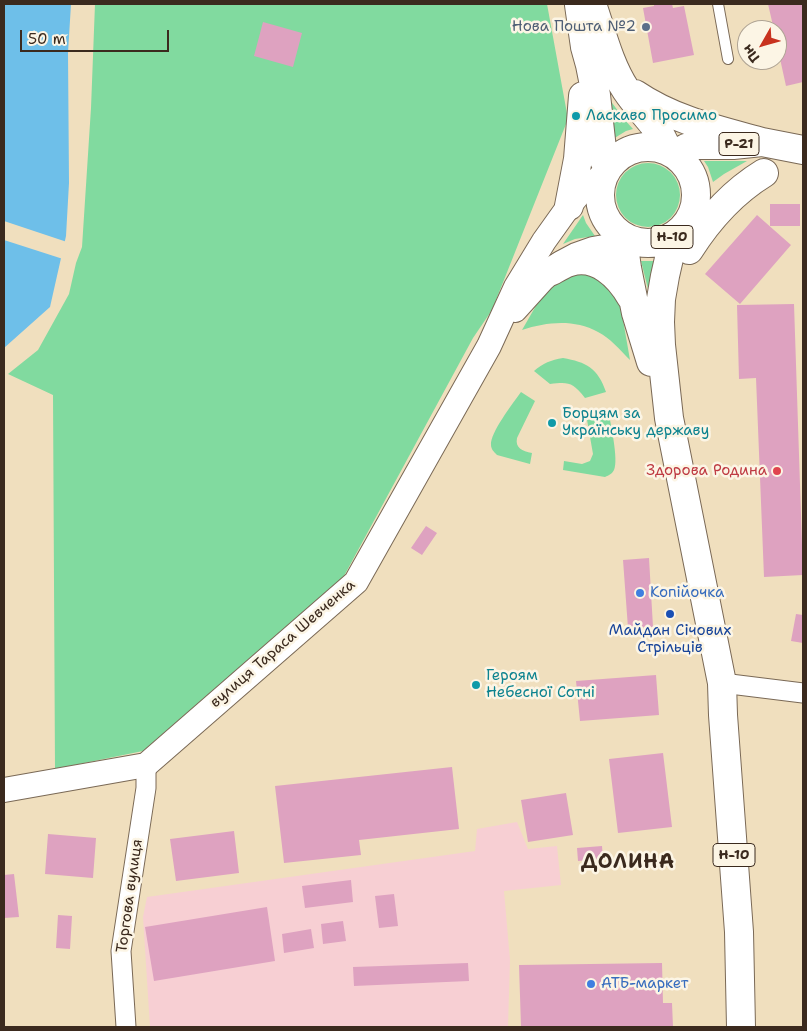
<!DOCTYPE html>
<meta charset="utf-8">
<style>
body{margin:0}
#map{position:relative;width:807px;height:1031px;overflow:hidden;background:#f0dfbe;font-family:"Shantell Sans",sans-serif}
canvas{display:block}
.frame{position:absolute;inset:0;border:5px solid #3b2a1e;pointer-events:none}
.north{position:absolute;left:737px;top:20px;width:50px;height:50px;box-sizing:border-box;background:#fcf5e5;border:1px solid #afa495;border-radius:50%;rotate:232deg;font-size:14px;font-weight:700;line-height:20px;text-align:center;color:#3b2a1e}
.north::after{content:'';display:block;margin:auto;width:18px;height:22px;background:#c8321e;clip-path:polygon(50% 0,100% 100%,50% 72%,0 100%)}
.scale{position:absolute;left:20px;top:30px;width:149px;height:22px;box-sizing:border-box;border:2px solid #3b2a1e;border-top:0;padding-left:6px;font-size:15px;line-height:18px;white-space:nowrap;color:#3b2a1e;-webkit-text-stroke:4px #fcf5e5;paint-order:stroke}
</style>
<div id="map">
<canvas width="807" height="1031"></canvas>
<div class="frame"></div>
<div class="north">Пн</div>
<div class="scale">50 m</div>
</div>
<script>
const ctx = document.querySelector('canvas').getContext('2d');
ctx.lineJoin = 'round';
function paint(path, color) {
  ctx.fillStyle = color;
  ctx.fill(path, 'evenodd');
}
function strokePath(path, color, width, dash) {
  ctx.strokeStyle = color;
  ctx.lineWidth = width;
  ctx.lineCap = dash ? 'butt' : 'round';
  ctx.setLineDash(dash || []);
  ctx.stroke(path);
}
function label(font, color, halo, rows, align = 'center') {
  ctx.font = font + ' "Shantell Sans",sans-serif';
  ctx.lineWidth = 5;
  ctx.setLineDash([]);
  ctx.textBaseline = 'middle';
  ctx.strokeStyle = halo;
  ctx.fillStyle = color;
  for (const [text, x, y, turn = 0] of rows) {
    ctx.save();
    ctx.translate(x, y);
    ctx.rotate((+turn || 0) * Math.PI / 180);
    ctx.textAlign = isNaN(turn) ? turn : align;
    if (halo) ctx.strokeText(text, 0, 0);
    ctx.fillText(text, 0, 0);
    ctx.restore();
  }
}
const built = new Path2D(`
 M517 822 528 849 557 846 561 885 504 891 510 960 508 1027H150L143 917 147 897 475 851 477 829Z`);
const green = new Path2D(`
 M95 4H547L568 119 492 310 473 338 344 576 143 751 55 769 53 395 8 374 38 350 69 294 76 263 82 247 91 108Z
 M607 96 624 119 633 129 626 131 613 139Z
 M704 161H747L724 174 713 182 708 167Z
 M616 195a32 32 0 1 1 64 0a32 32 0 1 1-64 0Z
 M583 215 586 223 595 236 575 239 563 244Z
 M641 261H655L649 293Z
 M591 268 618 291 630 360C620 350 610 338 598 332 574 319 547 322 522 330L541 297 557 278Z
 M563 358C586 362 598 368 606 392L585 398C572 382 569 382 550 384L534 371C543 363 551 360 563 358Z
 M521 392 535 401 517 438C515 448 522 451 532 453L530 464 497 455C494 452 491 449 491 445 490 433 513 403 521 392Z
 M608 409C610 421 619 460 614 470 612 474 609 475 605 477L563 470 564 461 582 464 590 461 593 454 586 414Z`);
const water = new Path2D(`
 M4 4H71L68 53 69 183 66 236 50 307 4 348Z`);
const pier = new Path2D(`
 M4 221 67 242 63 259 4 240Z`);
const building = new Path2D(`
 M654 4H672L673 8 684 6 694 55 653 63 643 8 654 6Z
 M768 4H803V82L786 86 777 45V30H774Z
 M263 22 302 33 293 67 254 56Z
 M770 204H800V226H770Z
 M757 215 791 245 740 304 705 274Z
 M794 304 803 575 764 577 756 378 739 379 737 305Z
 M426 526 437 533 422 555 411 548Z
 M649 558 653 627 628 628 623 560Z
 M796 614 803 615V643L791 641Z
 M656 675 659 715 580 721 576 681Z
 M663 753 672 827 618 833 609 759Z
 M452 767 459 829 359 840 361 855 284 863 275 786Z
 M566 793 573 835 528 842 521 800Z
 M234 831 239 873 176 881 170 839Z
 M48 834 96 838 93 878 45 874Z
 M602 846 603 859 578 861 577 848Z
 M14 874 19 917 4 918V875Z
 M351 880 353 902 305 908 302 886Z
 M394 894 398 926 379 928 375 896Z
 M267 907 275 961 154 981 145 927Z
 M58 915 72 916 70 949 56 948Z
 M343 921 346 941 323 944 321 924Z
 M311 929 314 948 284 953 282 934Z
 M468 963 469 981 354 986 353 967Z
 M662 963 663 1003H672L673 1027H521L519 965Z`);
const service = new Path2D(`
 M718 4 728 59`);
const minor = new Path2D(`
 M722 683 803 693
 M126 1027 121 951 146 788V765`);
const tertiary = new Path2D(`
 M515 310 543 279 561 263 576 255 593 249 610 246 616 241 621 235
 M4 790 146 765 356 582 489 346 516 287 544 241 569 206 579 194 604 174`);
const primary = new Path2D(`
 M592 4C602 33 609 64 626 90 634 102 644 113 653 124 659 132 664 141 668 151
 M579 5 585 47 590 65 596 95 603 158 608 168
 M635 94C673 120 718 130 762 142
 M600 195a48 48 0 1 1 96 0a48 48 0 1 1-96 0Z
 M675 154 686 148 696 145H733L762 142 803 150
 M569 206 578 159 583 96
 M678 233 670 254 665 276 661 299 660 322 661 345 669 418 722 683 723 715 739 932 741 1027
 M628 239 624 247 627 268 636 313 651 362
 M689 250C708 220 733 192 764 173
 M552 271C557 268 563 264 570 262 597 254 619 276 631 297`);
const markers = [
 [646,27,5,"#5c6f8a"],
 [576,116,5,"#0f9aa8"],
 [552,423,5,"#0f9aa8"],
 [777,471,5,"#e0444e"],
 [640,593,5,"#3f7fe0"],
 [670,614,5,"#1a4fb4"],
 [476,685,5,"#0f9aa8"],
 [591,984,5,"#3f7fe0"]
];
const shields = [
 [739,144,40],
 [672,237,42],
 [734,855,42]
];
const shieldNames = [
 ["Р-21",739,144],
 ["Н-10",672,237],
 ["Н-10",734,855]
];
const serviceNames = [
 ["Нова Пошта №2",636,27]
];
const cultureNames = [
 ["Ласкаво Просимо",586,116],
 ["Борцям за",562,414],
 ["Українську державу",562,431],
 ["Героям",486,676],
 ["Небесної Сотні",486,693]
];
const healthNames = [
 ["Здорова Родина",767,471]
];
const shopNames = [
 ["Копійочка",650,593],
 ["АТБ-маркет",601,984]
];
const transitNames = [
 ["Майдан Січових",670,631],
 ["Стрільців",670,648]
];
const streetNames = [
 ["вулиця Тараса Шевченка",283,644,-41],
 ["Торгова вулиця",130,896,-82]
];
const districtNames = [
 ["ДОЛИНА",628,863]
];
paint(built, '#f7cfd3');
paint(green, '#81da9f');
paint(water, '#6ebfe9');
paint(pier, '#f0dfbe');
paint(building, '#dea2c0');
strokePath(service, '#7a6956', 12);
strokePath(minor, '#7a6956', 21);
strokePath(tertiary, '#7a6956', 26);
strokePath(primary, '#7a6956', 30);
strokePath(service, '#fff', 10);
strokePath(minor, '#fff', 19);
strokePath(tertiary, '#fff', 24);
strokePath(primary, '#fff', 28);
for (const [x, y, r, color] of markers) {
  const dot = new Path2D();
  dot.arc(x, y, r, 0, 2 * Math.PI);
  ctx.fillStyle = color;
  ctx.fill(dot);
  strokePath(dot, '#fcf5e5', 2);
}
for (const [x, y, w] of shields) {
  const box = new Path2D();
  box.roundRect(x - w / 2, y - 11.5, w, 23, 4);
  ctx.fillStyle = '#fcf5e5';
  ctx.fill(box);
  strokePath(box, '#3b2a1e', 1);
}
label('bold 14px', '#3b2a1e', null, shieldNames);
label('15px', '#4e5e75', '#fcf5e5', serviceNames, 'right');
label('15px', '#0d838f', '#fcf5e5', cultureNames, 'left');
label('15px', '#be3a42', '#fcf5e5', healthNames, 'right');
label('15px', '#366cbe', '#fcf5e5', shopNames, 'left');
label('15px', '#164399', '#fcf5e5', transitNames);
label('15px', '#3b2a1e', '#fcf5e5', streetNames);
ctx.letterSpacing = '1px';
label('bold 20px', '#3b2a1e', '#fcf5e5', districtNames);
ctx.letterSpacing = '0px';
</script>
